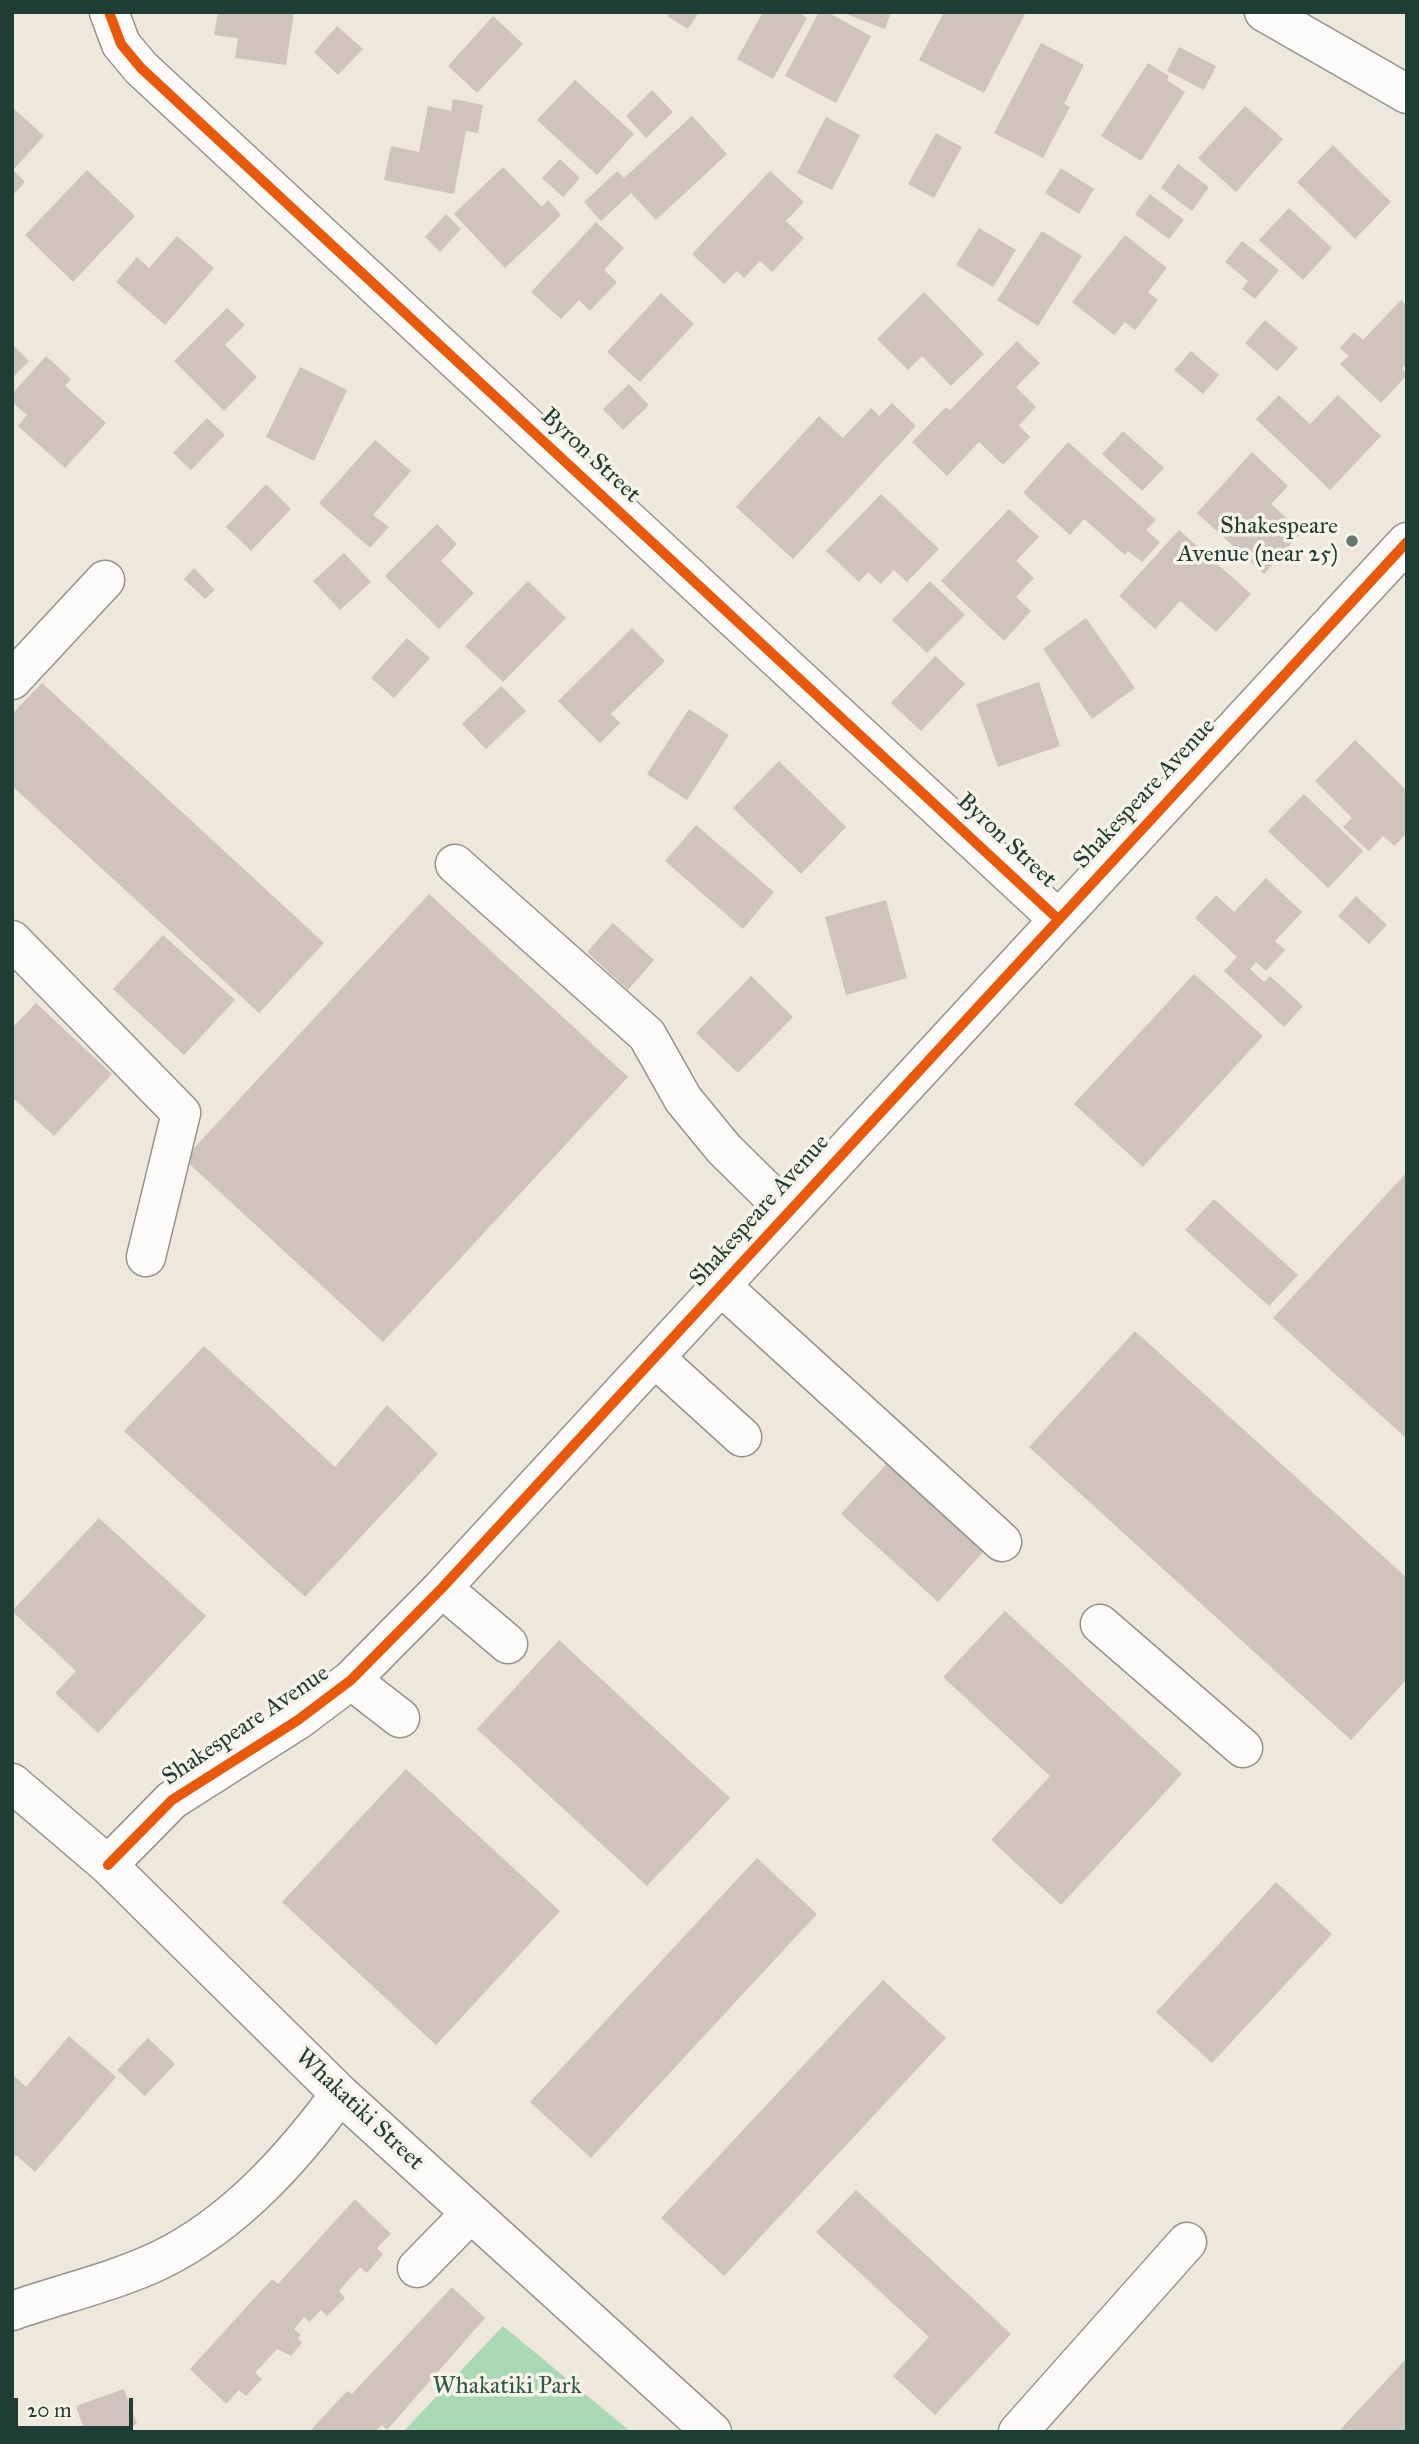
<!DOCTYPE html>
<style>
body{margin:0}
#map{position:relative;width:1419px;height:2444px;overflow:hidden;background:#ede7dc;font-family:"IM FELL Great Primer",serif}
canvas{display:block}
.frame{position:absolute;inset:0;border:14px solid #1f3d34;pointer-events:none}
.scale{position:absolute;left:14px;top:2398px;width:119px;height:32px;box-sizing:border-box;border:4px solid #1f3d34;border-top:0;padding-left:9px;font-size:21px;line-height:24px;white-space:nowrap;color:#1f3d34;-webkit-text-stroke:5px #f7f3e8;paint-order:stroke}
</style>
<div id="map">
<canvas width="1419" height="2444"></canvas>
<div class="frame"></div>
<div class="scale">20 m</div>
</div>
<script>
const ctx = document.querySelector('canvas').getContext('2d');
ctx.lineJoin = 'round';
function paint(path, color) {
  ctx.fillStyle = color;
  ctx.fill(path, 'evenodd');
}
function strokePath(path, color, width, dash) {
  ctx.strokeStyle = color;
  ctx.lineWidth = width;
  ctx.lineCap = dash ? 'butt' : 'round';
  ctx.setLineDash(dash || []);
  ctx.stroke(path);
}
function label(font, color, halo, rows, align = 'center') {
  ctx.font = font + ' "IM FELL Great Primer",serif';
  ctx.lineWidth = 7;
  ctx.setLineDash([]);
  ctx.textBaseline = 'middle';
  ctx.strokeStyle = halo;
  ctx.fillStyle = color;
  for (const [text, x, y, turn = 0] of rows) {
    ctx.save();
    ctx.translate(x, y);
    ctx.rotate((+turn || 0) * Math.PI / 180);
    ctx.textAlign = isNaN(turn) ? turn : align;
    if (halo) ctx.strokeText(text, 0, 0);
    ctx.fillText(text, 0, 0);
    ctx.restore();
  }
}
const green = new Path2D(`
 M503 2326 631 2432H403Z`);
const building = new Path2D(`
 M218 12H294L286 65 235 58 238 38 214 35Z
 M669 12H699L688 29 667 16Z
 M763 12H798L807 18 773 79 737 59Z
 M819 12H827L871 36 836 103 785 76Z
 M841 12H891L885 29Z
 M944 12 1025 14 984 93 919 60Z
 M493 16 523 44 477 93 448 66Z
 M337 26 363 49 338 75 314 52Z
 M1041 43 1084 65 1064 104 1070 107 1043 158 994 133Z
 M1179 47 1216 66 1204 90 1167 71Z
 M1148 63 1169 76 1167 80 1185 92 1141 161 1101 136Z
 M575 80 634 134 597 175 537 120Z
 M652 90 673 112 646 138 626 116Z
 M453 99 483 105 478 133 466 131 454 194 384 180 391 146 419 152 428 106 451 111Z
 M1245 106 1283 139 1236 192 1198 158Z
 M12 107 44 136 13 170 25 182 12 196Z
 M692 116 727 154 656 220 631 193 601 221 584 202 617 171 624 178Z
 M826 117 860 135 832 190 797 173Z
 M936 133 962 147 934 198 908 184Z
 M1333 145 1391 202 1355 239 1297 182Z
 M560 159 580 178 563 197 542 178Z
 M1178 164 1209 187 1192 211 1161 188Z
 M503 167 542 207 548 200 561 215 505 268 454 214Z
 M1061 168 1094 189 1079 214 1045 193Z
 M87 170 135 216 73 282 25 235Z
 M770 171 804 202 786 221 804 238 772 272 760 261 744 278 737 271 724 284 692 254Z
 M1150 194 1184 220 1169 239 1135 214Z
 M1289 208 1332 248 1303 280 1259 240Z
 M446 214 461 229 440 252 425 237Z
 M596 222 624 248 604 270 617 282 590 311 579 300 561 319 531 292Z
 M979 228 1016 250 993 287 956 265Z
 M1042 231 1082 256 1038 326 997 300Z
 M1125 235 1167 268 1148 292 1158 300 1135 330 1125 322 1114 335 1072 302Z
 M177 236 214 268 165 325 116 282 137 257 149 268Z
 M1242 241 1279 270 1255 299 1242 289 1248 281 1225 262Z
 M924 292 984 354 951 386 922 356 908 370 877 339Z
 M661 293 694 324 640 382 607 352Z
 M1401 300 1407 306V364L1402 368 1407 375 1381 403 1340 364 1349 356 1340 348 1354 332 1363 340Z
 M227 308 245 325 225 345 257 377 224 411 174 361Z
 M1265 320 1298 348 1277 371 1245 343Z
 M1017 341 1040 363 1016 387 1036 407 1019 425 1030 437 1003 465 979 442 947 476 912 442 946 407 950 410Z
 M12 344 29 361 12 378Z
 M1191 351 1219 375 1203 394 1174 370Z
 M46 356 71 379 65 386 106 423 65 468 18 426 27 415 12 402V394Z
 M300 367 347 390 314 461 266 437Z
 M629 384 649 405 623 430 603 409Z
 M1279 395 1310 424 1338 395 1381 436 1330 490 1256 419Z
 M892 403 916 426 793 559 736 507 819 416 843 438 871 408 879 416Z
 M207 418 225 435 191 470 173 453Z
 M1123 431 1164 468 1142 491 1102 454Z
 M375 440 411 471 373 515 389 527 370 548 319 503Z
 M1068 442 1156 520 1146 530 1160 542 1142 562 1128 551 1125 555 1084 519 1070 535 1023 493Z
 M1252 452 1288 486 1271 504 1302 532 1264 574 1197 513Z
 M266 484 291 509 251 551 226 527Z
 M881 494 939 549 907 582 894 570 881 584 868 572 859 582 826 551Z
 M1009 509 1039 537 1016 561 1034 578 1016 597 1031 611 1004 641 941 581Z
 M437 524 457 544 441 561 474 593 439 629 385 576Z
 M1179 530 1251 594 1216 632 1180 601 1155 629 1119 596Z
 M344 553 371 582 340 610 313 581Z
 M194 568 215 590 205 599 184 579Z
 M528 581 566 618 503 682 465 646Z
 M930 581 965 615 927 653 892 620Z
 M1086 618 1135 688 1092 719 1043 649Z
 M632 628 665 661 611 714 620 723 600 743 558 701Z
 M407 638 430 658 394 698 371 678Z
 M935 656 965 684 921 731 891 703Z
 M1039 682 1060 746 998 767 976 704Z
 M42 683 324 943 259 1013 12 786V714Z
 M501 686 526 711 486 749 462 724Z
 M689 709 729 735 687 800 647 774Z
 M1355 740 1407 791V833L1394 846 1383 836 1369 851 1343 827 1352 818 1315 781Z
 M779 761 846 827 801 874 733 808Z
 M1304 794 1363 851 1328 888 1268 831Z
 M696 825 774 892 743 929 665 861Z
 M1266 878 1302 912 1275 941 1285 950 1266 971 1256 962 1250 969 1264 982 1270 976 1303 1006 1284 1027 1224 971 1237 957 1195 918 1216 895 1234 912Z
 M429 894 628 1077 383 1342 184 1159Z
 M1356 896 1387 925 1369 944 1338 916Z
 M886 900 907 978 846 995 825 917Z
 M613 923 654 960 628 990 587 952Z
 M163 935 235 1000 184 1055 113 989Z
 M1194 974 1263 1036 1143 1167 1074 1104Z
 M751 976 793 1017 738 1073 696 1033Z
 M36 1003 112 1074 54 1136 12 1097V1028Z
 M1407 1172V1439L1273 1318Z
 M1214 1199 1298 1275 1269 1306 1185 1230Z
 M1135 1331 1407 1578V1679L1351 1740 1029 1447Z
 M204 1346 335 1467 387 1405 438 1454 305 1597 124 1431Z
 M889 1461 986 1549 938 1602 841 1514Z
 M99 1518 206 1616 98 1733 55 1693 76 1671 12 1611Z
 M1005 1611 1182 1774 1061 1905 991 1840 1050 1776 943 1677Z
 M559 1640 730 1798 647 1886 477 1729Z
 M406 1769 560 1911 436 2045 282 1902Z
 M757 1858 817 1914 591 2158 530 2102Z
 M1276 1882 1332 1934 1212 2063 1156 2012Z
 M883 1980 946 2038 724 2276 661 2218Z
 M69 2036 116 2077 35 2172 16 2155 12 2159V2074L26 2087Z
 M148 2038 175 2064 145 2096 117 2070Z
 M856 2190 1011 2334 935 2415 893 2376 929 2337 816 2232Z
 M355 2199 391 2234 377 2248 383 2254 367 2273 360 2267 339 2291 345 2298 327 2316 321 2310 309 2322 304 2317 294 2329 301 2335 298 2338 302 2343 291 2356 277 2349 255 2373 262 2379 246 2396 239 2390 226 2404 190 2369 272 2279 278 2284Z
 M452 2287 485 2318 387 2430 382 2425 375 2432H309L347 2391 352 2394Z
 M1407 2358V2432H1338Z
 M124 2389 137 2424 124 2429 125 2432H85L76 2406Z`);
const minor = new Path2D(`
 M109 12 121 44 141 68 1058 919
 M1264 12 1407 94
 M12 680 105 580
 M455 864 647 1035 683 1099 724 1149 787 1211
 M12 940 181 1113 146 1257
 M720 1285 1002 1542
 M655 1358 742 1437
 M442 1588 508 1644
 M1100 1624 1243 1748
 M351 1680 400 1718
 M12 1783 108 1865 340 2094 712 2432
 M108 1865 172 1800 298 1720 351 1680 442 1588 1407 542
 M417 2268 471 2213
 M12 2311C60 2294 114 2282 160 2260 234 2224 292 2159 340 2094
 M1018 2432 1187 2242`);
const cycleway = new Path2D(`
 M109 12 121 44 141 68 1058 919
 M108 1865 172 1800 298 1720 351 1680 442 1588 1407 542`);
const markers = [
 [1352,541,7,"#67786f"]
];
const streetNames = [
 ["Byron Street",590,456,43],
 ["Shakespeare Avenue",1145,794,-47],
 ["Byron Street",1006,841,43],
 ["Shakespeare Avenue",760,1211,-48],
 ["Shakespeare Avenue",246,1726,-34],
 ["Whakatiki Street",359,2110,43]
];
const poiNames = [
 ["Shakespeare",1338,527],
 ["Avenue (near 25)",1338,555]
];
const parkNames = [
 ["Whakatiki Park",507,2387]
];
paint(green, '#a9d8b4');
paint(building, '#cfc3bb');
strokePath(minor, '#92938c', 41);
strokePath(minor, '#fcfbfa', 38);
strokePath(cycleway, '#e8590c', 10);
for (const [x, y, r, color] of markers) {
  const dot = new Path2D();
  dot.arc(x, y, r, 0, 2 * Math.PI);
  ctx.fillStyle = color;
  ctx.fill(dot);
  strokePath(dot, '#f7f3e8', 2.5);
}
label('24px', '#1f3d34', '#f7f3e8', streetNames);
label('24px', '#1f3d34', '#f7f3e8', poiNames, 'right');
label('24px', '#2f5a47', '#f7f3e8', parkNames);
</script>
